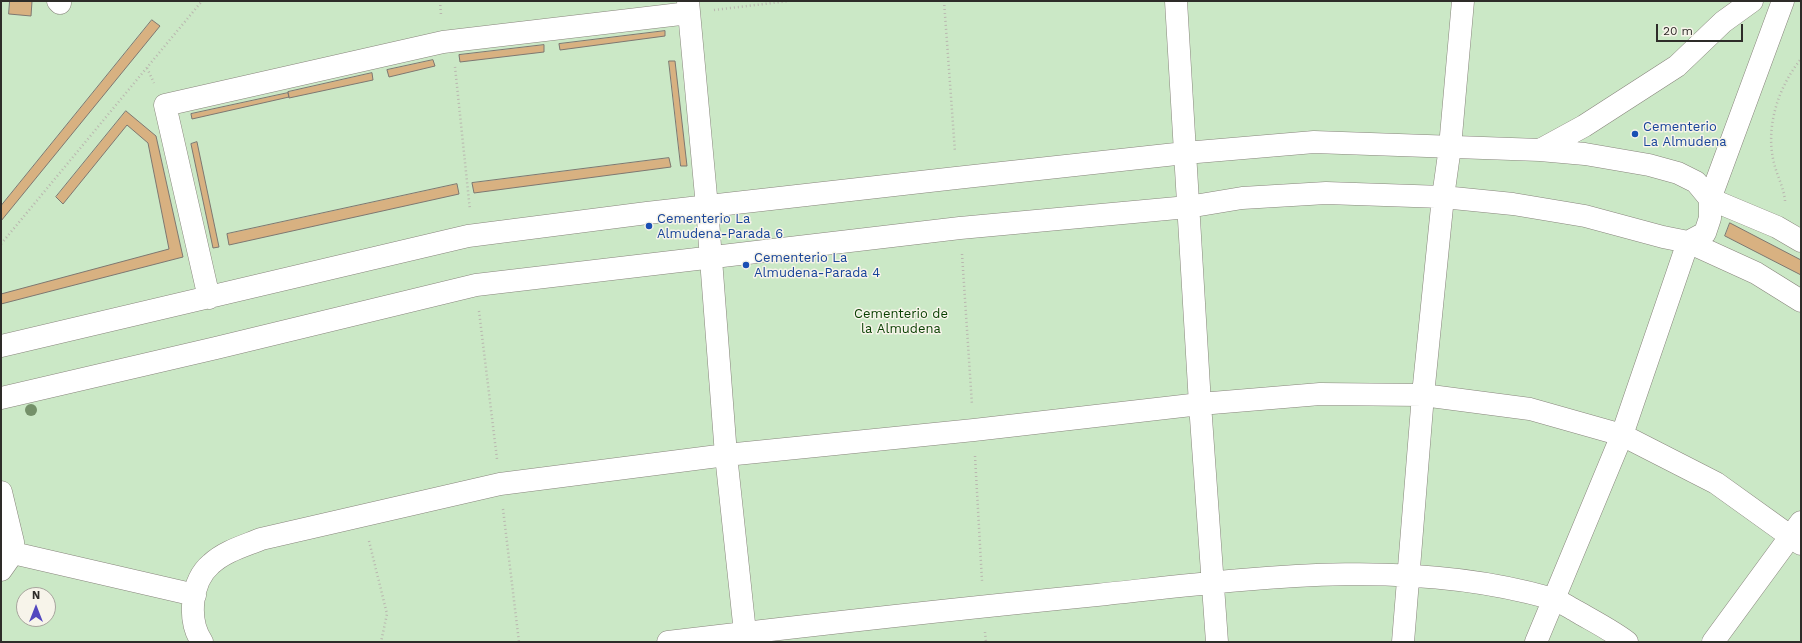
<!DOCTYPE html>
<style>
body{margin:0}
#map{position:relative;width:1802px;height:643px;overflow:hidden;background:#f7f4ea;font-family:"Work Sans",sans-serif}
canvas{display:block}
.frame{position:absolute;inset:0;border:2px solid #2e2c29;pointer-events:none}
.north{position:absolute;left:16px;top:587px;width:40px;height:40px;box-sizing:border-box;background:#f7f4ea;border:1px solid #a7a49d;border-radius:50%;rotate:0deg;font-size:11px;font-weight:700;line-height:16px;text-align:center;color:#2e2c29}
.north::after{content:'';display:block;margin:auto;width:14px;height:18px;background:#5348bf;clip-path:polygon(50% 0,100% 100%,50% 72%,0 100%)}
.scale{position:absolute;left:1656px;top:24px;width:87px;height:18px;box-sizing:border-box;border:2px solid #2e2c29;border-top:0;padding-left:5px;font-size:12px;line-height:14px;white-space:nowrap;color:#2e2c29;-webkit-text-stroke:3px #f7f4ea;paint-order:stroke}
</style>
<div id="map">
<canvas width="1802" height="643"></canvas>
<div class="frame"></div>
<div class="north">N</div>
<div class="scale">20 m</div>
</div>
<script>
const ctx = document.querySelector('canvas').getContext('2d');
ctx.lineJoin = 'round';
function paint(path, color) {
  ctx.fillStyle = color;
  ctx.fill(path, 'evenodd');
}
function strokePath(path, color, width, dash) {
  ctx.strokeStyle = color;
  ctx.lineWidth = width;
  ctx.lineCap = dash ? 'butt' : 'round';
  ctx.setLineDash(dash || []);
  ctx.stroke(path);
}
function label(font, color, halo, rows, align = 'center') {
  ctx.font = font + ' "Work Sans",sans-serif';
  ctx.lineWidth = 3;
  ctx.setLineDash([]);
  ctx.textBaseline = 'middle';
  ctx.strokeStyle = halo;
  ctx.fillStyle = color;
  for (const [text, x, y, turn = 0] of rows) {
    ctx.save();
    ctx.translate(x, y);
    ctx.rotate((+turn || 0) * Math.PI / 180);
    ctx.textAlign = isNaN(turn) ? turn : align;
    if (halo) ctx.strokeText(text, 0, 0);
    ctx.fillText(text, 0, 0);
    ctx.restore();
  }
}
const green = new Path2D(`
 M1 1H1801V642H1ZM24 595H48V619H24Z`);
const building = new Path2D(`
 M10 1H32L31 16 9 14Z
 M152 20 160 26 1 221V206Z
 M665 31V36L560 50 559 44Z
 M544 45V52L460 62 459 55Z
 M433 60 435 66 389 77 387 70Z
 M669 61H675L687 166H681Z
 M372 73 373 80 289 98 288 92Z
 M288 93 289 97 192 119 191 114Z
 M126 111 156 136 183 257 1 304V294L169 249 148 143 127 125 63 204 56 197Z
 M197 142 219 247 213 248 191 144Z
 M669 158 671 167 474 193 472 183Z
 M457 184 459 194 229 245 227 234Z
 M1730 223 1801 260V275L1725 236Z`);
const path = new Path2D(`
 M440 1 441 15
 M944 1 955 152
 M714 10 789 1
 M455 67 470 210
 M147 68 154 83
 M1785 201C1784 188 1777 176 1774 163 1765 128 1778 87 1801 59
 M1 244 202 1
 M962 254 972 405
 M479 311 497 459
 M975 456 982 581
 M503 509 519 642
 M369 541 387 614 381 642
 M985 632 986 642`);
const minor = new Path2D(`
 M58 1 60 3
 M688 1 707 207 726 455 746 642
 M1176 1 1200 404 1217 642
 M1783 1 1710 199 1777 227 1801 241
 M1540 150 1584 126 1677 66 1723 22 1752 1
 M209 298 165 105 443 42 689 13
 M1 346 468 236 647 213 956 178 1185 153 1314 142 1540 150 1585 154 1649 165 1678 173 1696 182 1710 199V218L1705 233 1688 242 1663 237 1585 216 1513 204 1443 197 1326 193 1242 198 1188 207 960 228 476 285 216 348 1 398
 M1 492 13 542V553L195 595
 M1 570 13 553
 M202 642C187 620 191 581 211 564 225 551 244 546 261 539L500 484 726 455 974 430 1200 404 1320 394 1423 395 1530 409 1622 435 1716 483 1801 544
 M668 642C811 625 954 609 1097 595 1247 579 1403 556 1550 598 1559 600 1568 607 1576 611 1593 621 1611 630 1627 642
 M1403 642 1423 395 1443 197 1450 147 1463 1
 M1536 642 1622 435 1688 242 1756 273 1801 301
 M1713 642 1801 522`);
const trees = [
 [31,410]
];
const markers = [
 [1635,134,4,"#1a4fb4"],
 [649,226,4,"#1a4fb4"],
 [746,265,4,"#1a4fb4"]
];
const transitNames = [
 ["Cementerio",1643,127],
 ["La Almudena",1643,142],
 ["Cementerio La",657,219],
 ["Almudena-Parada 6",657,234],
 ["Cementerio La",754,258],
 ["Almudena-Parada 4",754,273]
];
const parkNames = [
 ["Cementerio de",901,314],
 ["la Almudena",901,329]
];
paint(green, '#cbe8c6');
paint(building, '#d8b181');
strokePath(building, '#7e7871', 1);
strokePath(minor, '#88857c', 23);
strokePath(path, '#b9b6af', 2.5, [1, 3]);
strokePath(minor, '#fff', 22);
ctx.fillStyle = '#749069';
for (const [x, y] of trees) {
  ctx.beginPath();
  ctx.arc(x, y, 6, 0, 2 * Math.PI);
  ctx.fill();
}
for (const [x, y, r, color] of markers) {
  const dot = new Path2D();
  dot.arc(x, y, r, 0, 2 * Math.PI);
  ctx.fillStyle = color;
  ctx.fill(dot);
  strokePath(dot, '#f7f4ea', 1.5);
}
label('13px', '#164399', '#f7f4ea', transitNames, 'left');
label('13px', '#083f00', '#f7f4ea', parkNames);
</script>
